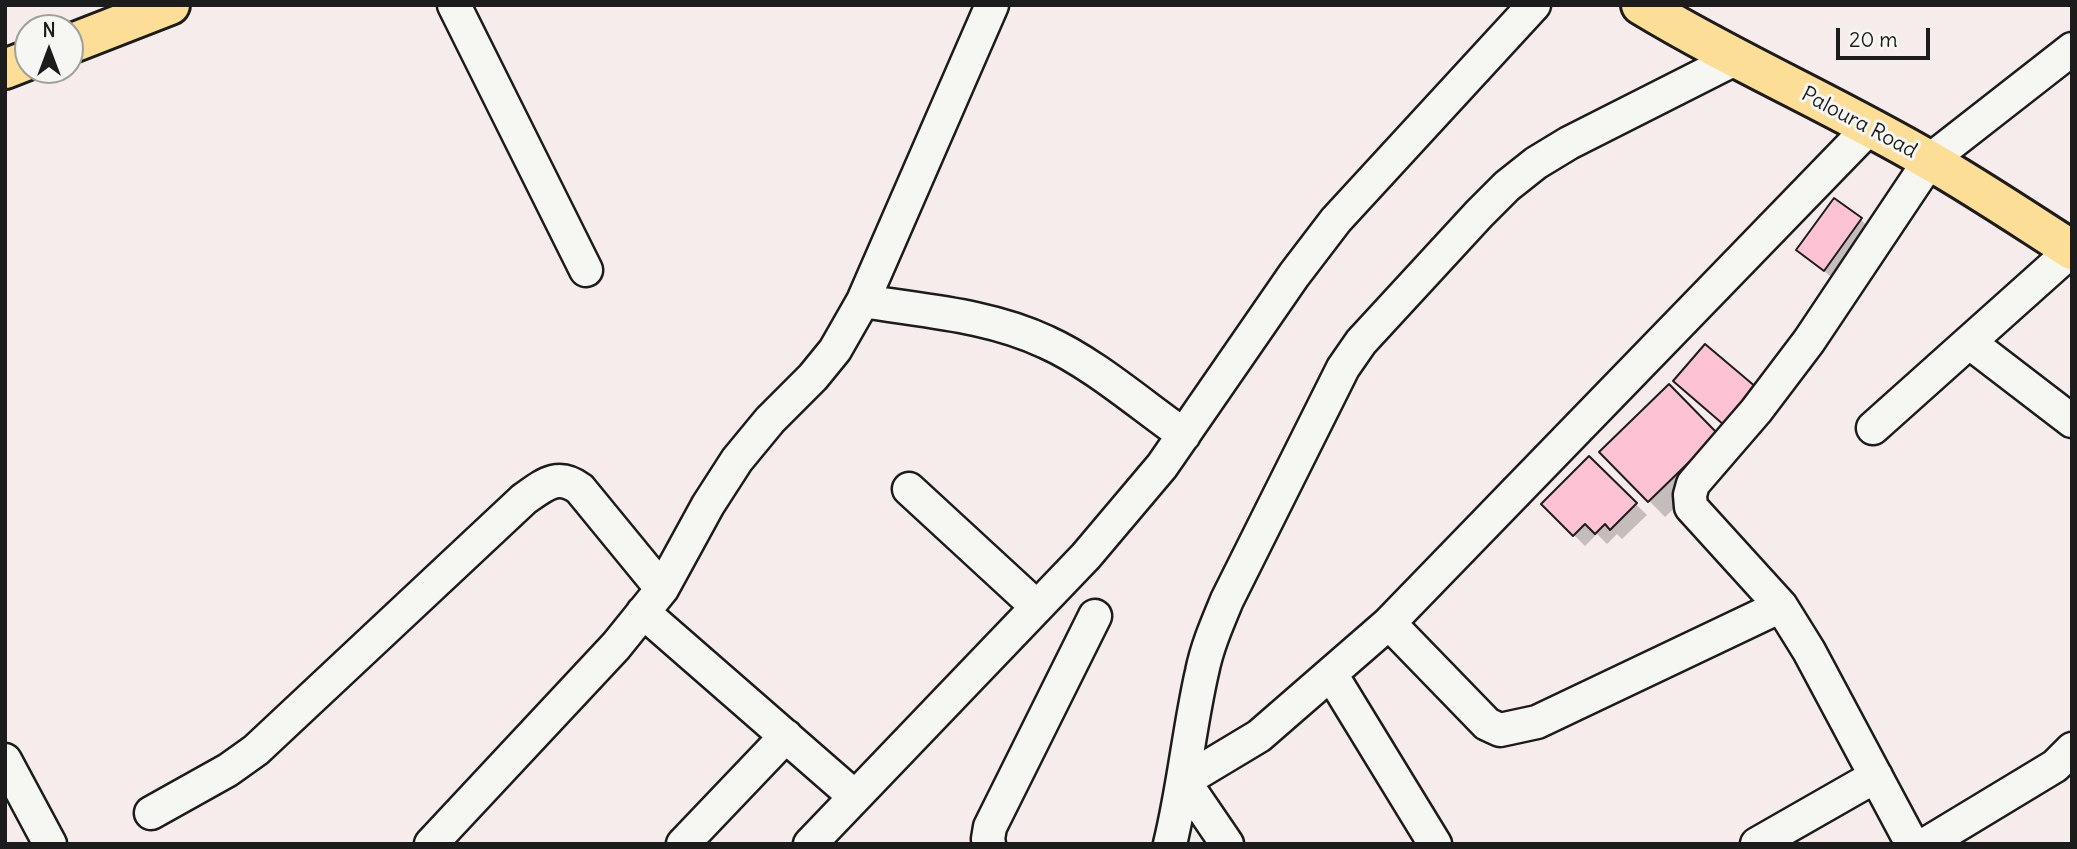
<!DOCTYPE html>
<style>
body{margin:0}
#map{position:relative;width:2077px;height:849px;overflow:hidden;background:#f7ecec;font-family:Delius,sans-serif}
canvas{display:block}
.frame{position:absolute;inset:0;border:7px solid #1c1c1c;pointer-events:none}
.north{position:absolute;left:14px;top:14px;width:70px;height:70px;box-sizing:border-box;background:#f6f6f2;border:2px solid #9f9f9c;border-radius:50%;rotate:0deg;font-size:19px;font-weight:700;line-height:28px;text-align:center;color:#1c1c1c}
.north::after{content:'';display:block;margin:auto;width:24px;height:32px;background:#1c1c1c;clip-path:polygon(50% 0,100% 100%,50% 72%,0 100%)}
.scale{position:absolute;left:1836px;top:28px;width:94px;height:32px;box-sizing:border-box;border:4px solid #1c1c1c;border-top:0;padding-left:9px;font-size:21px;line-height:24px;white-space:nowrap;color:#1c1c1c;-webkit-text-stroke:5px #f6f6f2;paint-order:stroke}
</style>
<div id="map">
<canvas width="2077" height="849"></canvas>
<div class="frame"></div>
<div class="north">N</div>
<div class="scale">20 m</div>
</div>
<script>
const ctx = document.querySelector('canvas').getContext('2d');
ctx.lineJoin = 'round';
function paint(path, color) {
  ctx.fillStyle = color;
  ctx.fill(path, 'evenodd');
}
function strokePath(path, color, width, dash) {
  ctx.strokeStyle = color;
  ctx.lineWidth = width;
  ctx.lineCap = dash ? 'butt' : 'round';
  ctx.setLineDash(dash || []);
  ctx.stroke(path);
}
function label(font, color, halo, rows, align = 'center') {
  ctx.font = font + ' Delius,sans-serif';
  ctx.lineWidth = 6;
  ctx.setLineDash([]);
  ctx.textBaseline = 'middle';
  ctx.strokeStyle = halo;
  ctx.fillStyle = color;
  for (const [text, x, y, turn = 0] of rows) {
    ctx.save();
    ctx.translate(x, y);
    ctx.rotate((+turn || 0) * Math.PI / 180);
    ctx.textAlign = isNaN(turn) ? turn : align;
    if (halo) ctx.strokeText(text, 0, 0);
    ctx.fillText(text, 0, 0);
    ctx.restore();
  }
}
const shadow = new Path2D(`
 M1861 220 1872 230 1835 280 1798 250Z
 M1669 386 1733 452 1665 517 1601 452Z
 M1589 459 1647 515 1622 539 1617 534 1607 544 1597 534 1585 546 1543 504Z`);
const building = new Path2D(`
 M1834 198 1862 218 1824 271 1796 250Z
 M1705 344 1763 393 1731 431 1673 381Z
 M1669 384 1718 434 1648 502 1599 452Z
 M1589 456 1637 503 1610 530 1605 524 1595 534 1585 524 1573 536 1541 504Z`);
const minor = new Path2D(`
 M454 5 586 270
 M863 301C924 311 989 315 1046 342 1093 363 1141 405 1184 435
 M1969 342 2072 421
 M1873 428 2072 250
 M909 489 1037 607
 M643 612 854 796
 M1389 623 1487 724 1500 730 1537 722 1781 606
 M1331 674 1435 844
 M5 760 50 844
 M151 813 228 770 256 750 524 499C544 485 558 472 580 489L662 589
 M431 844 616 646 662 589 708 505 737 460 770 420 813 377 835 350 863 301 992 5
 M683 844 786 736
 M810 844 1086 556 1162 466 1294 275 1336 220 1534 5
 M989 844 988 839 990 827 1095 616
 M1170 844C1184 787 1189 729 1202 672 1207 647 1217 624 1227 600L1343 368 1361 342 1479 214 1507 186 1536 163 1569 143 1735 59
 M1227 844 1184 781 1259 736 1389 623 1869 128
 M1757 844 1876 776
 M1912 844 1809 651 1781 606 1691 507 1690 495 1693 484 1756 411 1809 341 1930 160 2072 49
 M1926 844 2055 766 2072 749`);
const major = new Path2D(`
 M1641 5C1735 62 1837 106 1932 162 1979 189 2025 220 2072 250
 M70 44 170 5
 M5 69 28 60`);
const streetNames = [
 ["Paloura Road",1859,123,28]
];
paint(shadow, '#0003');
paint(building, '#fdc3d5');
strokePath(building, '#1c1c1c', 2);
strokePath(minor, '#1c1c1c', 37);
strokePath(major, '#1c1c1c', 44);
strokePath(minor, '#f6f6f2', 32);
strokePath(major, '#fcde96', 38);
label('21px', '#1c1c1c', '#f6f6f2', streetNames);
</script>
